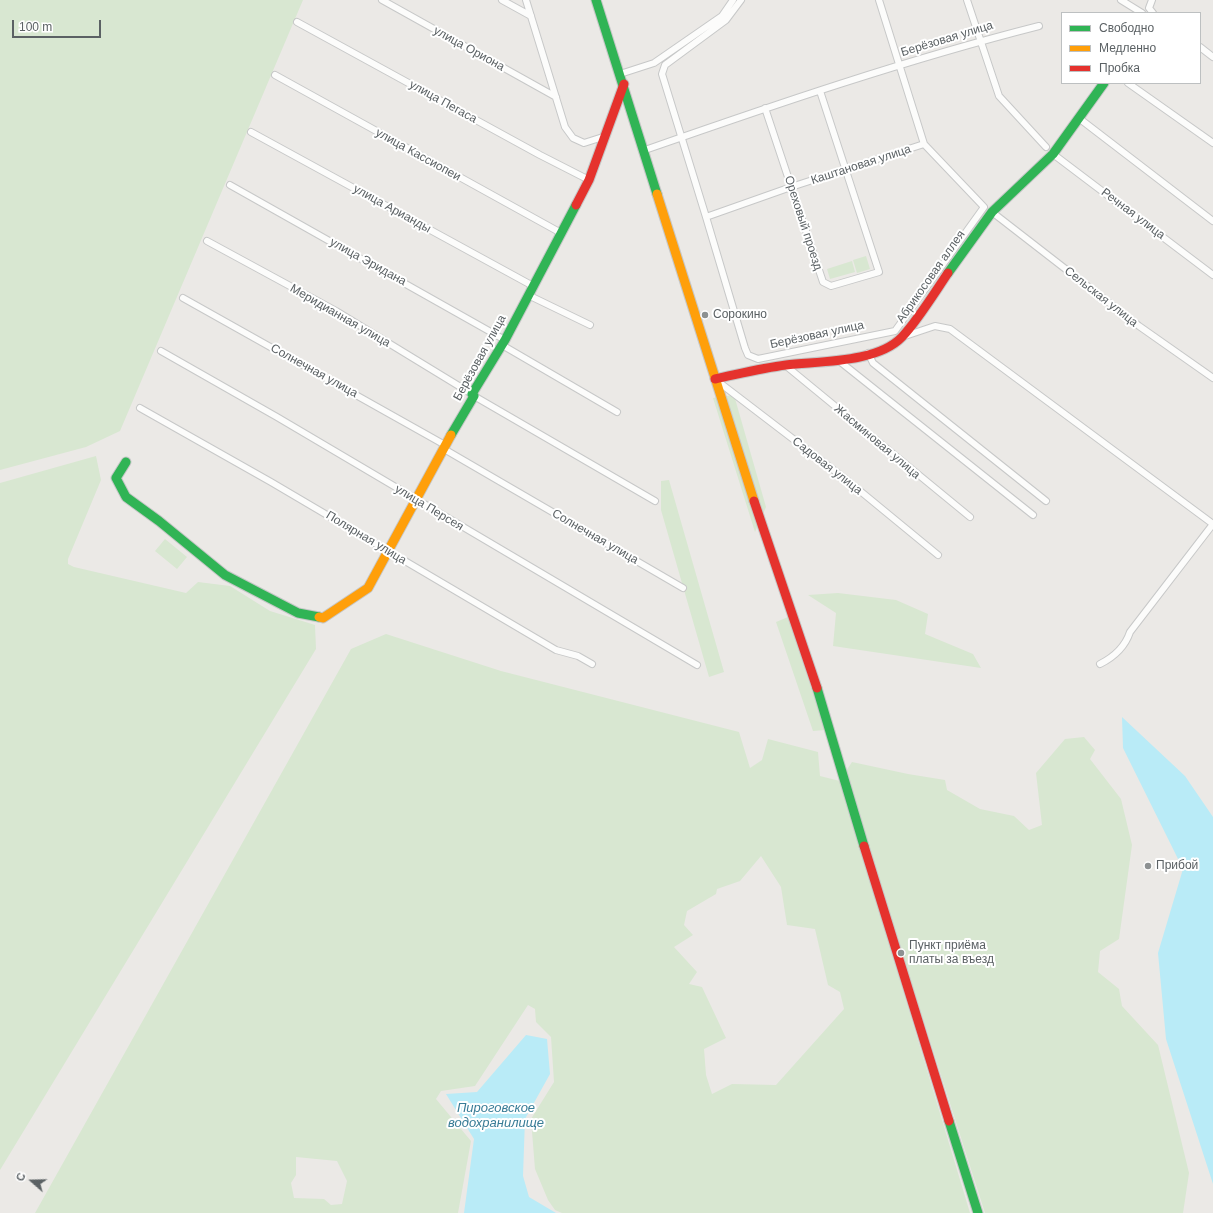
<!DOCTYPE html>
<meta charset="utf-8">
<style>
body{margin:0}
#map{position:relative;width:1213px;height:1213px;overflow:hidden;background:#ebe9e6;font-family:Helvetica,sans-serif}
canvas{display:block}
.legend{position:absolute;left:1061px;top:12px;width:140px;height:72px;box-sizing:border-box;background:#fff;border:1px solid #bdc0c1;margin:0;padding:5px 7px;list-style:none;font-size:12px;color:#5b6164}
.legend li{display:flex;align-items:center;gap:8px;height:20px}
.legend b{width:20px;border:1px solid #bdc0c1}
.north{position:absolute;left:12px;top:1161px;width:40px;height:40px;-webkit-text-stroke:3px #fff;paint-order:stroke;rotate:290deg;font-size:11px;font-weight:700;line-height:16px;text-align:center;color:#5b6164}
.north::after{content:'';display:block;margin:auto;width:14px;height:18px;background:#5b6164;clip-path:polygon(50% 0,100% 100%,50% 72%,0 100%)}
.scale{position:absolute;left:12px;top:20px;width:89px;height:18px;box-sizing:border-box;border:2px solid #5b6164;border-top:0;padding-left:5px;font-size:12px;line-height:14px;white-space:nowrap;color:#5b6164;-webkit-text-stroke:3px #fff;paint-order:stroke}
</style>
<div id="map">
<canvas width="1213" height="1213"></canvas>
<ul class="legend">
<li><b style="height:5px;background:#30b455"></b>Свободно</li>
<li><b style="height:5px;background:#ff9f0a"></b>Медленно</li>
<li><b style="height:5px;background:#e5322d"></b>Пробка</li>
</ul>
<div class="north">С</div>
<div class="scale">100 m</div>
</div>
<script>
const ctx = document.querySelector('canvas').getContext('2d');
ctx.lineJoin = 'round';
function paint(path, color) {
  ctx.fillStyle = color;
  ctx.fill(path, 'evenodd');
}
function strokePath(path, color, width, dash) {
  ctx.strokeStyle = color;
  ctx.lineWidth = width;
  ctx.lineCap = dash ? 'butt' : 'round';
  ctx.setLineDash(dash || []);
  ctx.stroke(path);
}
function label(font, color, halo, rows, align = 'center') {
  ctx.font = font + ' Helvetica,sans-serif';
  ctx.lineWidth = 4;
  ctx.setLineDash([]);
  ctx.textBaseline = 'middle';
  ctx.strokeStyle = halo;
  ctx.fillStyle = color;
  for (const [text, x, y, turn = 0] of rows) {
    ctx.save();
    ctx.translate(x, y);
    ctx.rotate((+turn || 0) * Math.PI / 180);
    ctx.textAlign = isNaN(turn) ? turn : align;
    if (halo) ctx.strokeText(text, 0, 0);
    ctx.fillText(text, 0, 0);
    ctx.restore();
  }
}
const green = new Path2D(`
 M0 0H303L120 431 86 447 0 470Z
 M866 256 870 269 857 273 853 260Z
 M852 261 855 272 830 279 827 269Z
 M734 395 766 507 755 532 713 398Z
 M96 456 101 480 68 559V564L74 567 186 593 198 582 230 586 270 611 315 625 316 649 0 1170V483Z
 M669 480 724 672 709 677 661 510V481Z
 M165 539 187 557 177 569 155 551Z
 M838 593 896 600 928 614 925 634 973 654 981 668 833 646 836 613 808 595Z
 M788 617 825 730 813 731 776 622Z
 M386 634 501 671 739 732 750 768 762 760 768 739 818 752 820 776 840 781 970 1213H562L555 1210 548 1200 535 1169 531 1119 554 1082 551 1037 536 1022 535 1009 528 1005 475 1086 441 1091 436 1099 471 1141 458 1213H35L351 649ZM761 856 781 887 787 925 815 929 828 985 840 992 844 1009 776 1085 732 1084 712 1094 706 1075 704 1049 726 1038 702 987 689 984 697 972 674 947 693 935 684 925 687 911 716 894 717 889 740 881ZM296 1157 337 1161 347 1181 342 1204 331 1205 324 1199 294 1198 291 1183 296 1175Z
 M1084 737 1095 750 1090 759 1121 799 1132 845 1119 939 1100 951 1098 972 1119 989 1122 1006 1158 1045 1189 1173 1183 1213H985L848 784 846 771 852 762 908 774 945 780 947 790 980 809 1014 816 1029 830 1042 825 1036 773 1065 739Z`);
const water = new Path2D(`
 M1122 717 1185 776 1213 817V1184L1166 1039 1158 953 1183 869 1123 748Z
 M526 1035 547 1039 550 1074 525 1119 523 1176 529 1197 556 1213H464L474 1139 446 1094 477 1092Z`);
const street = new Path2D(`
 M382 0 556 97
 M502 0 531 16
 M526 0 565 127 573 138 584 143 606 136
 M741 0 726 20 665 65 662 74 706 217 745 348 748 355 758 359 895 331 984 207 924 144 879 0
 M967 0 999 96 1046 147
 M1121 0 1142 13
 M1152 0 1149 8 1153 13
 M297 22 540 155 589 180
 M1200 47 1213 57
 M620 74 654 63 722 16 733 0
 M275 75 561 233
 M1128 83 1213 143
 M765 108 823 282 831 286 879 272 820 91
 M1080 119 1213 221
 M251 132 533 286
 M645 150C774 105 905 60 1039 26
 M1053 154 1213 275
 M230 185 505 340
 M992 212 1139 326 1213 378
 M706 217 791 187 924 144
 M207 241 336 311 472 394
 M528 295 590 325
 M183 298 445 445
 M902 337 935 326 950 329 1213 524
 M502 345 617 412
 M161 351 277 417 697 665
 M868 353 873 363 1046 501
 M838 360 1033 515
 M785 365 970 517
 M716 380 848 481 938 555
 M474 396 655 501
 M140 408 271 482 556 650 578 656 592 664
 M444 449 683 588
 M1100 664C1114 657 1125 647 1130 632L1213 524`);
const fast = new Path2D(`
 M596 0 657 194
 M948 273 992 212 1053 154 1104 83
 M451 435 474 396 472 394 505 340 576 205
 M126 462 116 478 126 497 159 521 225 575 298 613 319 617
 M817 688 864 846
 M949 1121 978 1213`);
const slow = new Path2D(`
 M657 194 754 501
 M319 617 323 618 368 588 451 435`);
const jam = new Path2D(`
 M576 205 589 180 624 84
 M715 379C739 374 762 368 786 365 821 361 877 363 902 337 918 320 935 292 948 273
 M754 501 817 688
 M864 846 949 1121`);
const markers = [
 [705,315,4,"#8d9192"],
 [1148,866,4,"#8d9192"],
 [901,953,4,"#8d9192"]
];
const streetNames = [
 ["Берёзовая улица",947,39,-17],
 ["улица Ориона",469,49,29],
 ["улица Пегаса",443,102,29],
 ["улица Кассиопеи",418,155,29],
 ["Каштановая улица",861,165,-18],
 ["улица Арианды",392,209,29],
 ["Речная улица",1133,214,37],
 ["Ореховый проезд",803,223,72],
 ["улица Эридана",368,262,29],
 ["Абрикосовая аллея",931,277,-55],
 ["Сельская улица",1101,297,38],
 ["Меридианная улица",340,316,30],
 ["Берёзовая улица",817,335,-12],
 ["Берёзовая улица",480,358,-61],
 ["Солнечная улица",314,371,29],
 ["Жасминовая улица",877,442,40],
 ["Садовая улица",827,466,38],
 ["улица Персея",429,508,31],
 ["Солнечная улица",595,537,30],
 ["Полярная улица",366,538,31]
];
const poiNames = [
 ["Сорокино",713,315],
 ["Прибой",1156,866],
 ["Пункт приёма",909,946],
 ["платы за въезд",909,960]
];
const waterNames = [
 ["Пироговское",496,1108],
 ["водохранилище",496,1123]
];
paint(green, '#d8e7d1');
paint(water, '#b9ebf7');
strokePath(street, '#c7c8c8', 8);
strokePath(fast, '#c6c7c7', 11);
strokePath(slow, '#c6c7c7', 11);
strokePath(jam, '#c6c7c7', 11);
strokePath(street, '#fcfcfb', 6);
strokePath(fast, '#30b455', 9);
strokePath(slow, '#ff9f0a', 9);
strokePath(jam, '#e5322d', 9);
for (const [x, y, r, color] of markers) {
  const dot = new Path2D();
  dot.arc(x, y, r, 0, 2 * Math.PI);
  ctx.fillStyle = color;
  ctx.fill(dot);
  strokePath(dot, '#fff', 1.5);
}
label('12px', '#5b6164', '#fff', streetNames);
label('12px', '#5b6164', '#fff', poiNames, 'left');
label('italic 13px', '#387c96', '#fff', waterNames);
</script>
